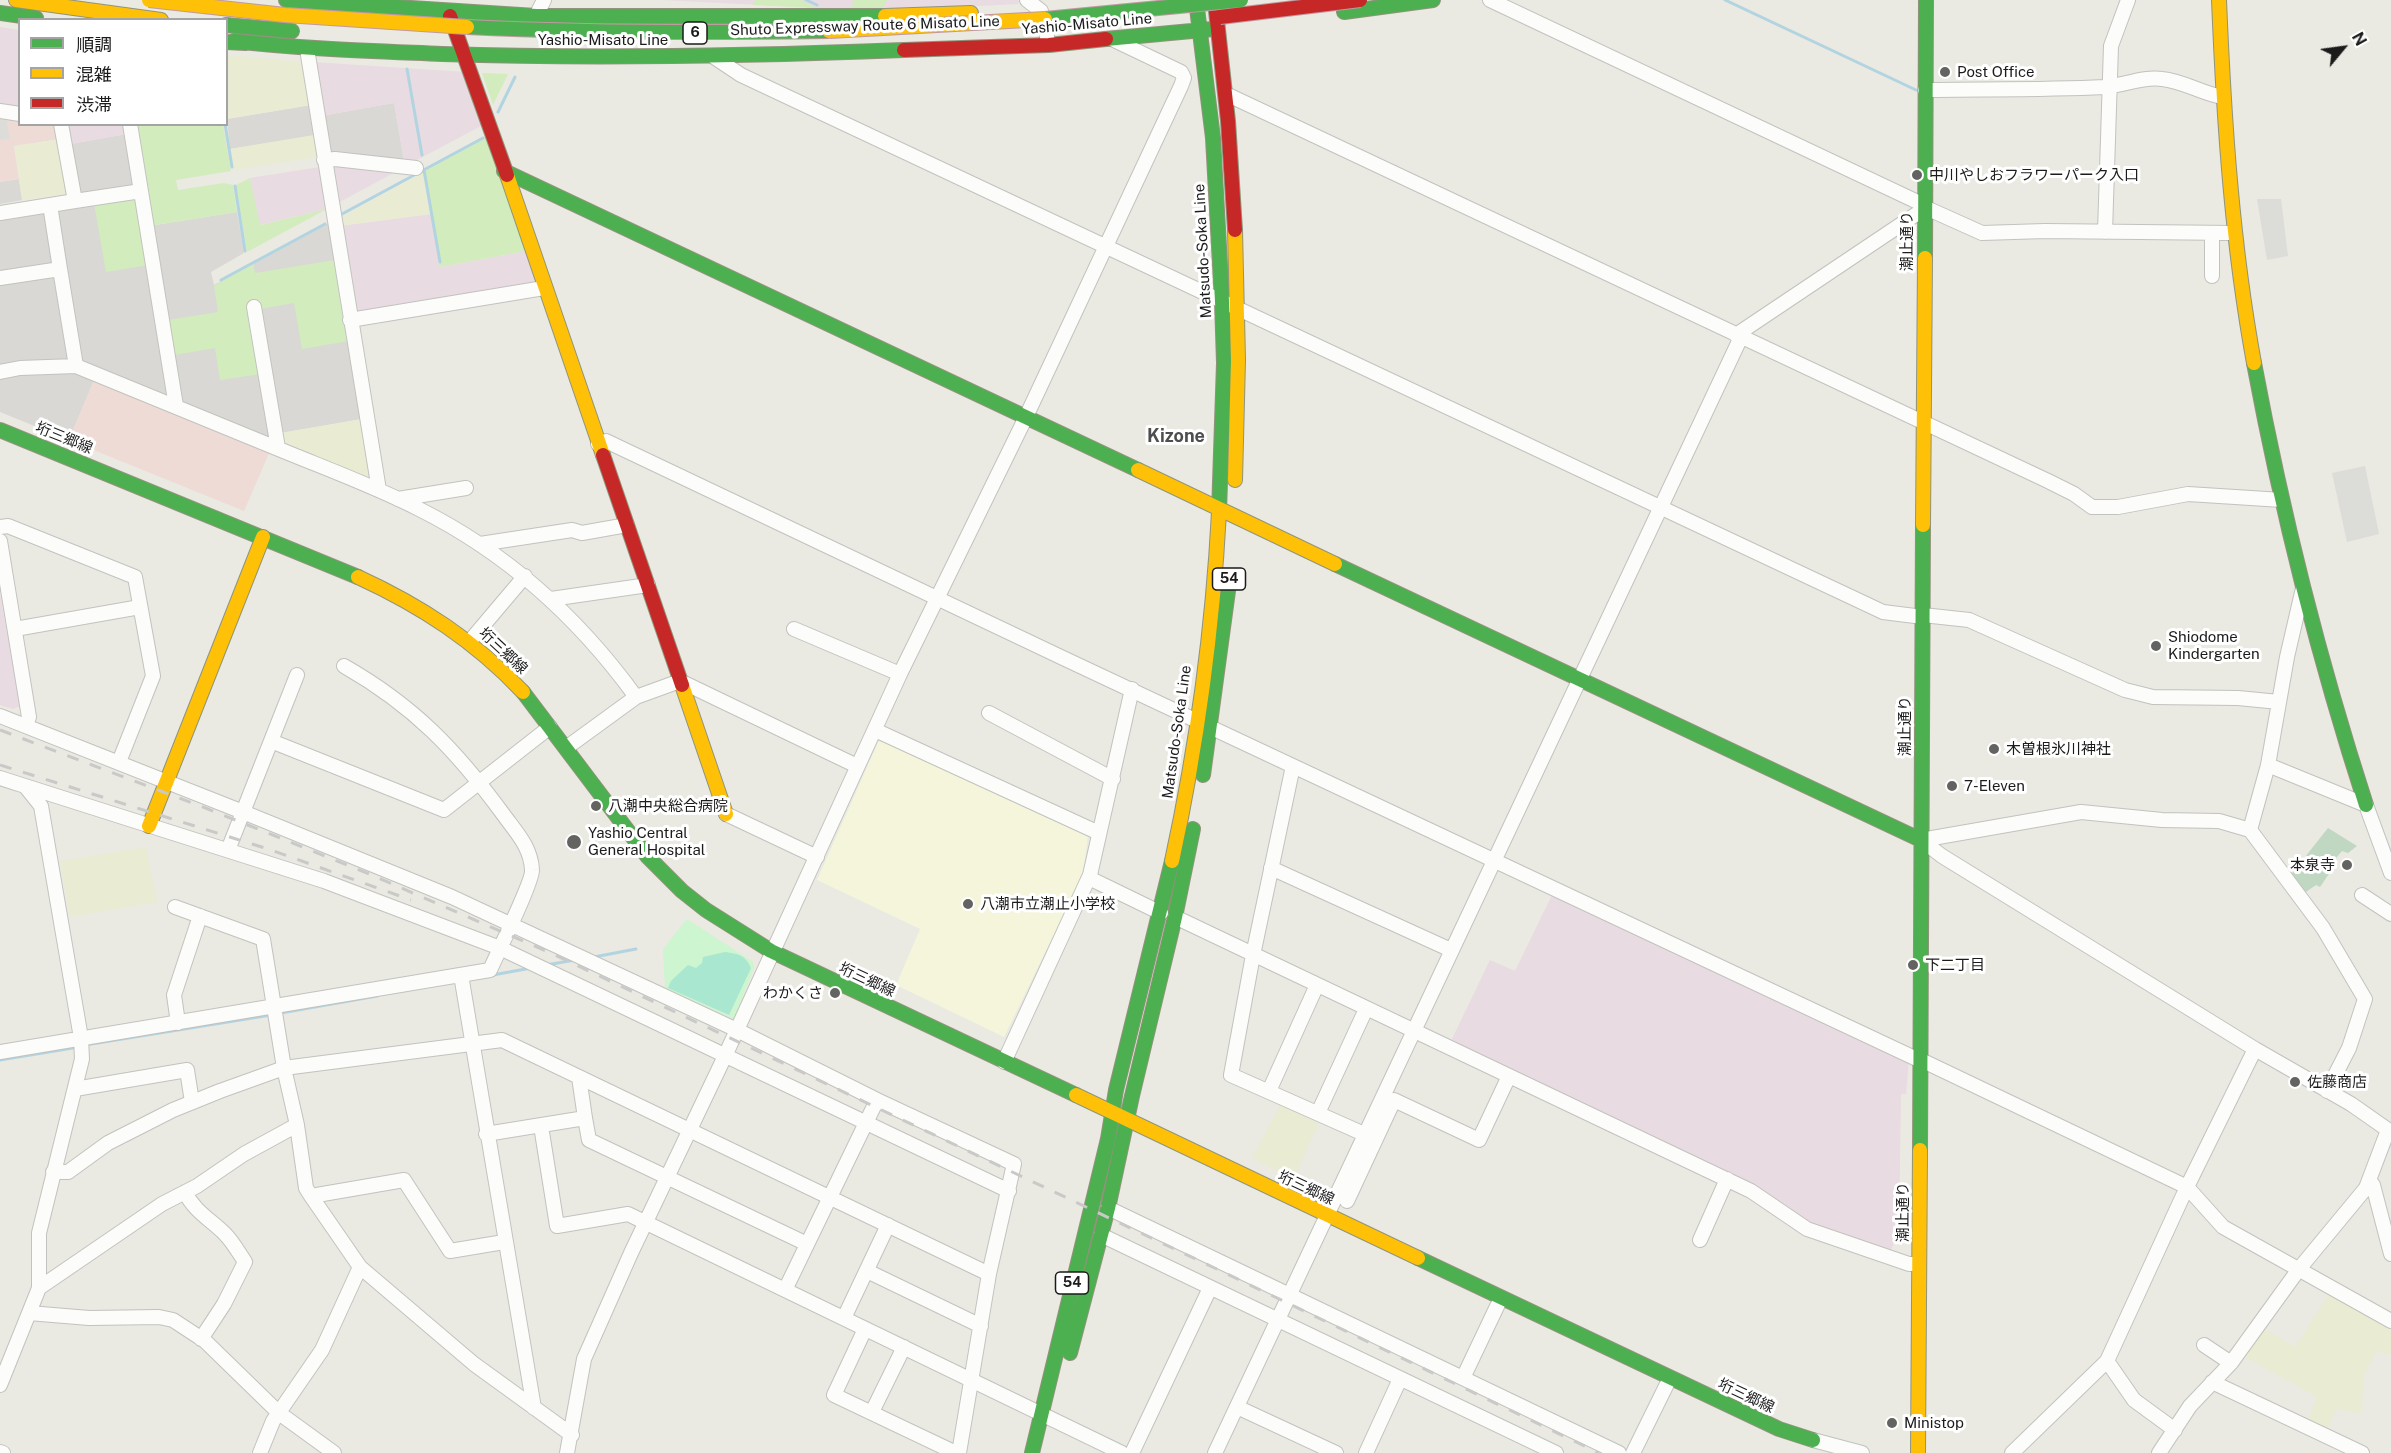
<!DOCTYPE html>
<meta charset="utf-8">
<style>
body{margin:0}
#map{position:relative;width:2391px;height:1453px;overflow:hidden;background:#eae9e2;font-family:"Public Sans","Noto Sans JP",sans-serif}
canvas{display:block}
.legend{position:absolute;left:18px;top:18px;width:210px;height:108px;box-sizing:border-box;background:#fff;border:2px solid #a4a4a4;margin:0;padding:8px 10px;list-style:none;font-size:18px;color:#1b1b1b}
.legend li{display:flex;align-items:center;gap:12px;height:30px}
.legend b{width:30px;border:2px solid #a4a4a4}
.north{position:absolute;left:2313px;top:18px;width:60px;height:60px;-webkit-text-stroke:4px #fff;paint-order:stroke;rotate:61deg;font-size:16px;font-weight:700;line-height:24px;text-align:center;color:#1b1b1b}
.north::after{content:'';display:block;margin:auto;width:21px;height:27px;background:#1b1b1b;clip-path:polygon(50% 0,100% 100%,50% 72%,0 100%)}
</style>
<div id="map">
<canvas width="2391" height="1453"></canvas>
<ul class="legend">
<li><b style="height:8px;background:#4caf50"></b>順調</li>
<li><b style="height:8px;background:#ffc107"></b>混雑</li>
<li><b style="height:8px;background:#c62828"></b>渋滞</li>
</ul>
<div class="north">N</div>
</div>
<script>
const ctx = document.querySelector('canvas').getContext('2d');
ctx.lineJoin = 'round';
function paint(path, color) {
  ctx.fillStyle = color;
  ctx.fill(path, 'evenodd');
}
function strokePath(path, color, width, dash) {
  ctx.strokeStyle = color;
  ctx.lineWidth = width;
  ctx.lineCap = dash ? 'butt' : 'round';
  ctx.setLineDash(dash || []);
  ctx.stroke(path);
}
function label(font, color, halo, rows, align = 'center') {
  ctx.font = font + ' "Public Sans","Noto Sans JP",sans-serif';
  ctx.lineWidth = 6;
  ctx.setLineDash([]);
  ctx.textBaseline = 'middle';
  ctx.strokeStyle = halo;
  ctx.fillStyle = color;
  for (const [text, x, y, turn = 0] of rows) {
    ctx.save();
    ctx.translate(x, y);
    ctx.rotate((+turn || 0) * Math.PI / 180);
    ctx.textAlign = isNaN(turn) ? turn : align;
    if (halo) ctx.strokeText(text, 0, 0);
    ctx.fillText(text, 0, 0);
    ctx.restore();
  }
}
const residential = new Path2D(`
 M394 103 404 161 327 153 321 116Z
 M312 105 317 135 230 149 227 119Z
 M127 134 136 186 79 195 70 144Z
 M19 179 22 200 0 204V182Z
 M137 196 171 393 164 396 81 363 55 209Z
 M45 211 54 265 0 274V219Z
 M237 212 244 253 211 272 214 285 243 270 271 434 265 438 182 404 149 226Z
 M329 223 362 419 281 433 253 264Z
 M56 274 70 358 66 361 0 367V283Z
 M77 371 95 378 69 440 0 412V377L27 373Z`);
const commercial = new Path2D(`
 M0 116 19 119 20 124 58 125 60 139 14 146 19 179 0 182Z
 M95 378 270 451 244 511 69 440Z`);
const industrial = new Path2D(`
 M663 0H1017L1019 1 1018 4 881 11Z
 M0 27 19 30V109L0 106Z
 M313 62 465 72 483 125 413 162 404 161 394 103 321 116Z
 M67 125H125L127 134 70 144Z
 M334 164 397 171 336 204 330 168Z
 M320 167 327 209 259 225 250 178Z
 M431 214 440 267 526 251 537 283 354 314 339 226Z
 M0 594 20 706 13 709 0 705Z
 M1552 895 1909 1060 1906 1094H1901L1899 1223 1902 1228 1889 1253 1806 1225 1450 1043 1490 960 1515 971Z`);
const education = new Path2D(`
 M880 738 1088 835 1083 875 1004 1037 896 985 920 929 817 880Z`);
const farmland = new Path2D(`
 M227 55 302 62 309 105 227 119Z
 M314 135 318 157 233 170 230 149Z
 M60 139 69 193 22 200 14 146Z
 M423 172 431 214 339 226 338 219Z
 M362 419 371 474 365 477 283 445 281 433Z
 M146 847 157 902 70 917 60 861Z
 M1282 1102 1320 1121 1293 1180 1252 1158Z
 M2330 1292 2391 1325V1354L2376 1352 2364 1375 2361 1413 2337 1409 2325 1431 2307 1423 2317 1397 2245 1357 2263 1328 2295 1347Z`);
const grass = new Path2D(`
 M755 0H801L817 8 753 5Z
 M854 0H887L881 11 850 10Z
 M482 73 508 74 493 105Z
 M132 125H223L231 171 176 180 178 190 224 183 233 185 237 212 149 226Z
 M487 137 526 251 440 267 423 172Z
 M250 178 260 225 327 209 247 252 236 185Z
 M137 196 149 265 106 272 94 203Z
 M335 260 349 341 302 349 294 303 260 309 261 374 220 380 215 348 174 355 168 320 218 312 214 286 253 264 255 273Z`);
const cemetery = new Path2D(`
 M2328 828 2357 846 2348 853 2342 851 2330 865 2333 868 2320 887 2316 885 2303 894 2290 876Z`);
const park = new Path2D(`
 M687 919 753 962 754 968 734 1019 665 988 663 949Z`);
const pitch = new Path2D(`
 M725 952C737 954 745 954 751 968L729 1015 668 988 671 981 688 965 696 968 702 963 703 957Z`);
const parking = new Path2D(`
 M0 117 6 118 10 139 0 140Z
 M2257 199H2281L2288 256 2267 260Z
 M2365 466 2379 534 2347 542 2332 473Z`);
const stream = new Path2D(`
 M806 0 817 5
 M1725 0 1916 90
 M407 69 422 155
 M498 112 515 77
 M225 124 232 167
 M424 170 440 262
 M235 186 245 251
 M342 214 483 138
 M221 280 325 224
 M594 957 636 949
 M546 965 575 960
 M493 975 531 968
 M281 1013 377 996
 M85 1045 271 1015
 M0 1060 79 1047`);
const street = new Path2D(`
 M1027 0 1041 11 1049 45
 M1490 0 1924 205
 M536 16 544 0
 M307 49 379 490
 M714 57 741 75 1883 612 1923 617
 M1925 90C1985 89 2045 90 2104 87 2123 86 2143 76 2162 79 2184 81 2202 94 2223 97
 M1226 94 2048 481 2074 494 2092 507H2118L2188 494 2282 500
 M0 111 20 114
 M130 124 176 406
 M324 160 335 159 416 168
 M75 201 141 191
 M1924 207 1982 233 2045 231 2234 233
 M0 213 75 201 61 124
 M2105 232 2111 46 2128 0
 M2212 233V276
 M60 269 76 366
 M0 278 60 269 50 205
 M254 307 278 448
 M350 320 544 288
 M1736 335 1924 209
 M0 372 20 368 76 366C146 394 216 423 286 452 330 470 376 487 419 509 507 553 578 617 636 697
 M598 444 606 441 1063 658 1921 1061
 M398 499 466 488
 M0 527 8 526 135 577 153 676 119 762
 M0 541 29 717 26 725
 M480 544 572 530 582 533 627 525
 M551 599 648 585
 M1923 615 1969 620 2125 690 2153 697 2238 698 2279 702
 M15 629 140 607
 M794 629 900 674
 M470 641 525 576
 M989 713 1113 779
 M0 716 238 810 452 897 737 1030 877 1100
 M875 730 1099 833
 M271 741 444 810 550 727
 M566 748 636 697 680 681 857 766
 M2268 765 2366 805 2391 873
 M1293 766 1253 955 1231 1075 1364 1134
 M0 778 25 786 41 806 81 1038 82 1059 39 1233V1288L0 1385
 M25 786 324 881 500 948 1009 1191
 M726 814 817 857
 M2250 830 2268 765 2287 657 2303 588
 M1921 840 2081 812 2162 820 2219 821 2250 830 2323 928 2365 999 2349 1048 2327 1091
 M1921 840 1942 856 2255 1049 2351 1104 2391 1132
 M228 850 297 675
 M1271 868 1451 950
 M1089 878 1161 913
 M2362 895 2391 914
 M175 907 263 939 284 1068 297 1125 306 1188 311 1196 360 1267 474 1364 572 1435
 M1175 917 1751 1191 1807 1229 1909 1264H1919
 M461 975 534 1408
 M178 1023 174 995 200 916
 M0 1052 490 970C497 954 533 881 532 870 531 847 516 832 503 814 456 750 414 706 344 666
 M1921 1060 2187 1187 2223 1227 2391 1321
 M1004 1062 1090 875 1132 689
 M75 1089 187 1070 192 1102
 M1269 1091 1317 985
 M1318 1113 1366 1009
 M585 1118 589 1140 807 1244
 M541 1126 557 1226 628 1214 1122 1453
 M486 1134 585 1118 579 1077
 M53 1172H68L108 1143 173 1110 220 1091 284 1068 502 1040 989 1274
 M2370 1182 2373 1185 2391 1254
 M185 1192C194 1211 211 1220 225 1234 233 1242 239 1253 245 1262L224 1304 201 1339
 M311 1196 404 1180 450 1251 504 1242
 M1347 1201 1394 1100 1479 1140 1509 1076
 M1108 1208 1619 1453
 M1101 1235 1556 1453
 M1700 1240 1727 1179
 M867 1271 981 1326
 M39 1288 162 1204 197 1186 244 1154 297 1125
 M785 1290 877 1100 1014 1164 989 1274 959 1453
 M29 1313 89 1318 159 1317 173 1320 205 1341 279 1413 334 1453
 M844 1318 888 1225
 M865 1329 834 1395 956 1453
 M2204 1345 2231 1363
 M2107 1361 2134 1400 2175 1430
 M1463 1378 1501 1298
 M2212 1382 2362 1453
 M1237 1407 1336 1453
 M872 1412 904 1347
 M1813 1440 1862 1453
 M0 1452 3 1453
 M260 1453 273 1421 322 1350 360 1267
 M567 1453 584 1359 631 1253 725 1056 900 674 1025 419 1181 86 1184 78 1181 72 1112 39
 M1132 1453 1210 1288
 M1215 1453 1741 337
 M1366 1453 1400 1379
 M1633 1453 1670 1378
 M2012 1453 2107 1361 2187 1187 2255 1049
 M2159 1453 2190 1406 2231 1363 2299 1269 2366 1188 2388 1130`);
const fast = new Path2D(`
 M286 0 536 16H885
 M1196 0 1213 138 1222 301 1224 363 1219 512
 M1344 12 1433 0
 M0 13 36 18
 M226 25 292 31
 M1106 39 1213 29
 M234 41C303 49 372 51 442 54 596 59 750 56 904 50
 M226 42 246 43
 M504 171 1138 470
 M1925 258 1926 0
 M2254 363C2282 513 2319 660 2366 805
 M0 430 358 577
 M1335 564 1921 840
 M523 692 647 856 682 891 706 910 771 951 1076 1095
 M1203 775 1228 591
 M1920 1150 1923 525
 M1418 1258 1779 1429 1813 1440
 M1070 1353 1108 1208 1132 1096 1175 917 1193 829
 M1032 1453 1108 1139 1116 1090 1172 861`);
const slow = new Path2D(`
 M16 0 161 20
 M2219 0C2224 122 2232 243 2254 363
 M885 16 971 13
 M507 175 603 455
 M1138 470 1335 564
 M1235 480 1238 360 1235 230
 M1923 525 1925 258
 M358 577C421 606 475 641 523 692
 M682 685 726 814
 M149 826 263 537
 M1172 861C1197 746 1213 628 1219 512
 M1076 1095 1418 1258
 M1918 1453 1920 1150`);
const jam = new Path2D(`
 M1215 2 1228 121 1235 230
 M450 16 507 175
 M904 50 1049 45 1106 39
 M603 455 682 685`);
const rail = new Path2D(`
 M0 730 208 809 367 873 553 954 1223 1272 1599 1453
 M0 765 268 849 411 900`);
const fastBridge = new Path2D(`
 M1045 19 1241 0
 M467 27C588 33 708 33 829 31`);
const slowBridge = new Path2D(`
 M149 0 285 15 467 27
 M829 31 1045 19`);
const jamBridge = new Path2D(`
 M1220 17 1360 0`);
const markers = [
 [1945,72,6,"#636361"],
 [1917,175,6,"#636361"],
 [2156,646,6,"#636361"],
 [1994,749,6,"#636361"],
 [1952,786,6,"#636361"],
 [596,806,6,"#636361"],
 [574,842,8,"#636361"],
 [2347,865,6,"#636361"],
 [968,904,6,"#636361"],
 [1913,965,6,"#636361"],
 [835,993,6,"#636361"],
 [2295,1082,6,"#636361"],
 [1892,1423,6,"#636361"]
];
const shields = [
 [695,33,24],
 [1229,579,33],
 [1072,1283,33]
];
const shieldNames = [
 ["6",695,33],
 ["54",1229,579],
 ["54",1072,1283]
];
const streetNames = [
 ["Yashio-Misato Line",1087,24,-5],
 ["Shuto Expressway Route 6 Misato Line",865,26,-2],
 ["Yashio-Misato Line",603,40],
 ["潮止通り",1907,241,-90],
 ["Matsudo-Soka Line",1203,251,-93],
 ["垳三郷線",64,438,22],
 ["垳三郷線",503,651,43],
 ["潮止通り",1905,726,-90],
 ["Matsudo-Soka Line",1177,732,-82],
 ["垳三郷線",867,980,25],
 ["垳三郷線",1306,1188,25],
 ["潮止通り",1903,1212,-90],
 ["垳三郷線",1746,1396,25]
];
const poiNames = [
 ["Post Office",1957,72],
 ["中川やしおフラワーパーク入口",1929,175],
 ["Shiodome",2168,637],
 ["Kindergarten",2168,654],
 ["木曽根氷川神社",2006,749],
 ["7-Eleven",1964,786],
 ["八潮中央総合病院",608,806],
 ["Yashio Central",588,833],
 ["General Hospital",588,850],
 ["本泉寺",2335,865,"right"],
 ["八潮市立潮止小学校",980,904],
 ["下二丁目",1925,965],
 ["わかくさ",823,993,"right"],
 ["佐藤商店",2307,1082],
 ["Ministop",1904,1423]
];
const quarterNames = [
 ["Kizone",1176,436]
];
paint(residential, '#d9d8d4');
paint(commercial, '#eedbd5');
paint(industrial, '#e8dbe1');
paint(education, '#f4f5db');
paint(farmland, '#e9ecd3');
paint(grass, '#d3ecbd');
paint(cemetery, '#c0d7c2');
paint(park, '#cdf5cf');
paint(pitch, '#a9e7d0');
paint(parking, '#dcdcd9');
strokePath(stream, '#b2d4e1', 3);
strokePath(street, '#c2c2bf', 16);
strokePath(fast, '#90947a', 16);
strokePath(slow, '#90947a', 16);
strokePath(jam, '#90947a', 16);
strokePath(street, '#fcfcfb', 14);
strokePath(fast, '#4caf50', 14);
strokePath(slow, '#ffc107', 14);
strokePath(jam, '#c62828', 14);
strokePath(rail, '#c9c9c8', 3, [12, 12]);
strokePath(fastBridge, '#c199a1', 16, []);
strokePath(slowBridge, '#c199a1', 16, []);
strokePath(jamBridge, '#c199a1', 16, []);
strokePath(fastBridge, '#4caf50', 14);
strokePath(slowBridge, '#ffc107', 14);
strokePath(jamBridge, '#c62828', 14);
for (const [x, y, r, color] of markers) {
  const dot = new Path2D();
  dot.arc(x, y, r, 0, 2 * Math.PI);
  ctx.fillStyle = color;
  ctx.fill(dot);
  strokePath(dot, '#fff', 2);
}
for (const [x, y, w] of shields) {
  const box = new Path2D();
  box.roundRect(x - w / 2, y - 11, w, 22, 4.5);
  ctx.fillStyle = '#fff';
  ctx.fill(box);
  strokePath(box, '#1b1b1b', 1.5);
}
label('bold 14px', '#1b1b1b', null, shieldNames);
label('15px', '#1b1b1b', '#fff', streetNames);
label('15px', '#1b1b1b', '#fff', poiNames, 'left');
label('bold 18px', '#4e4e4e', '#fff', quarterNames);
</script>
